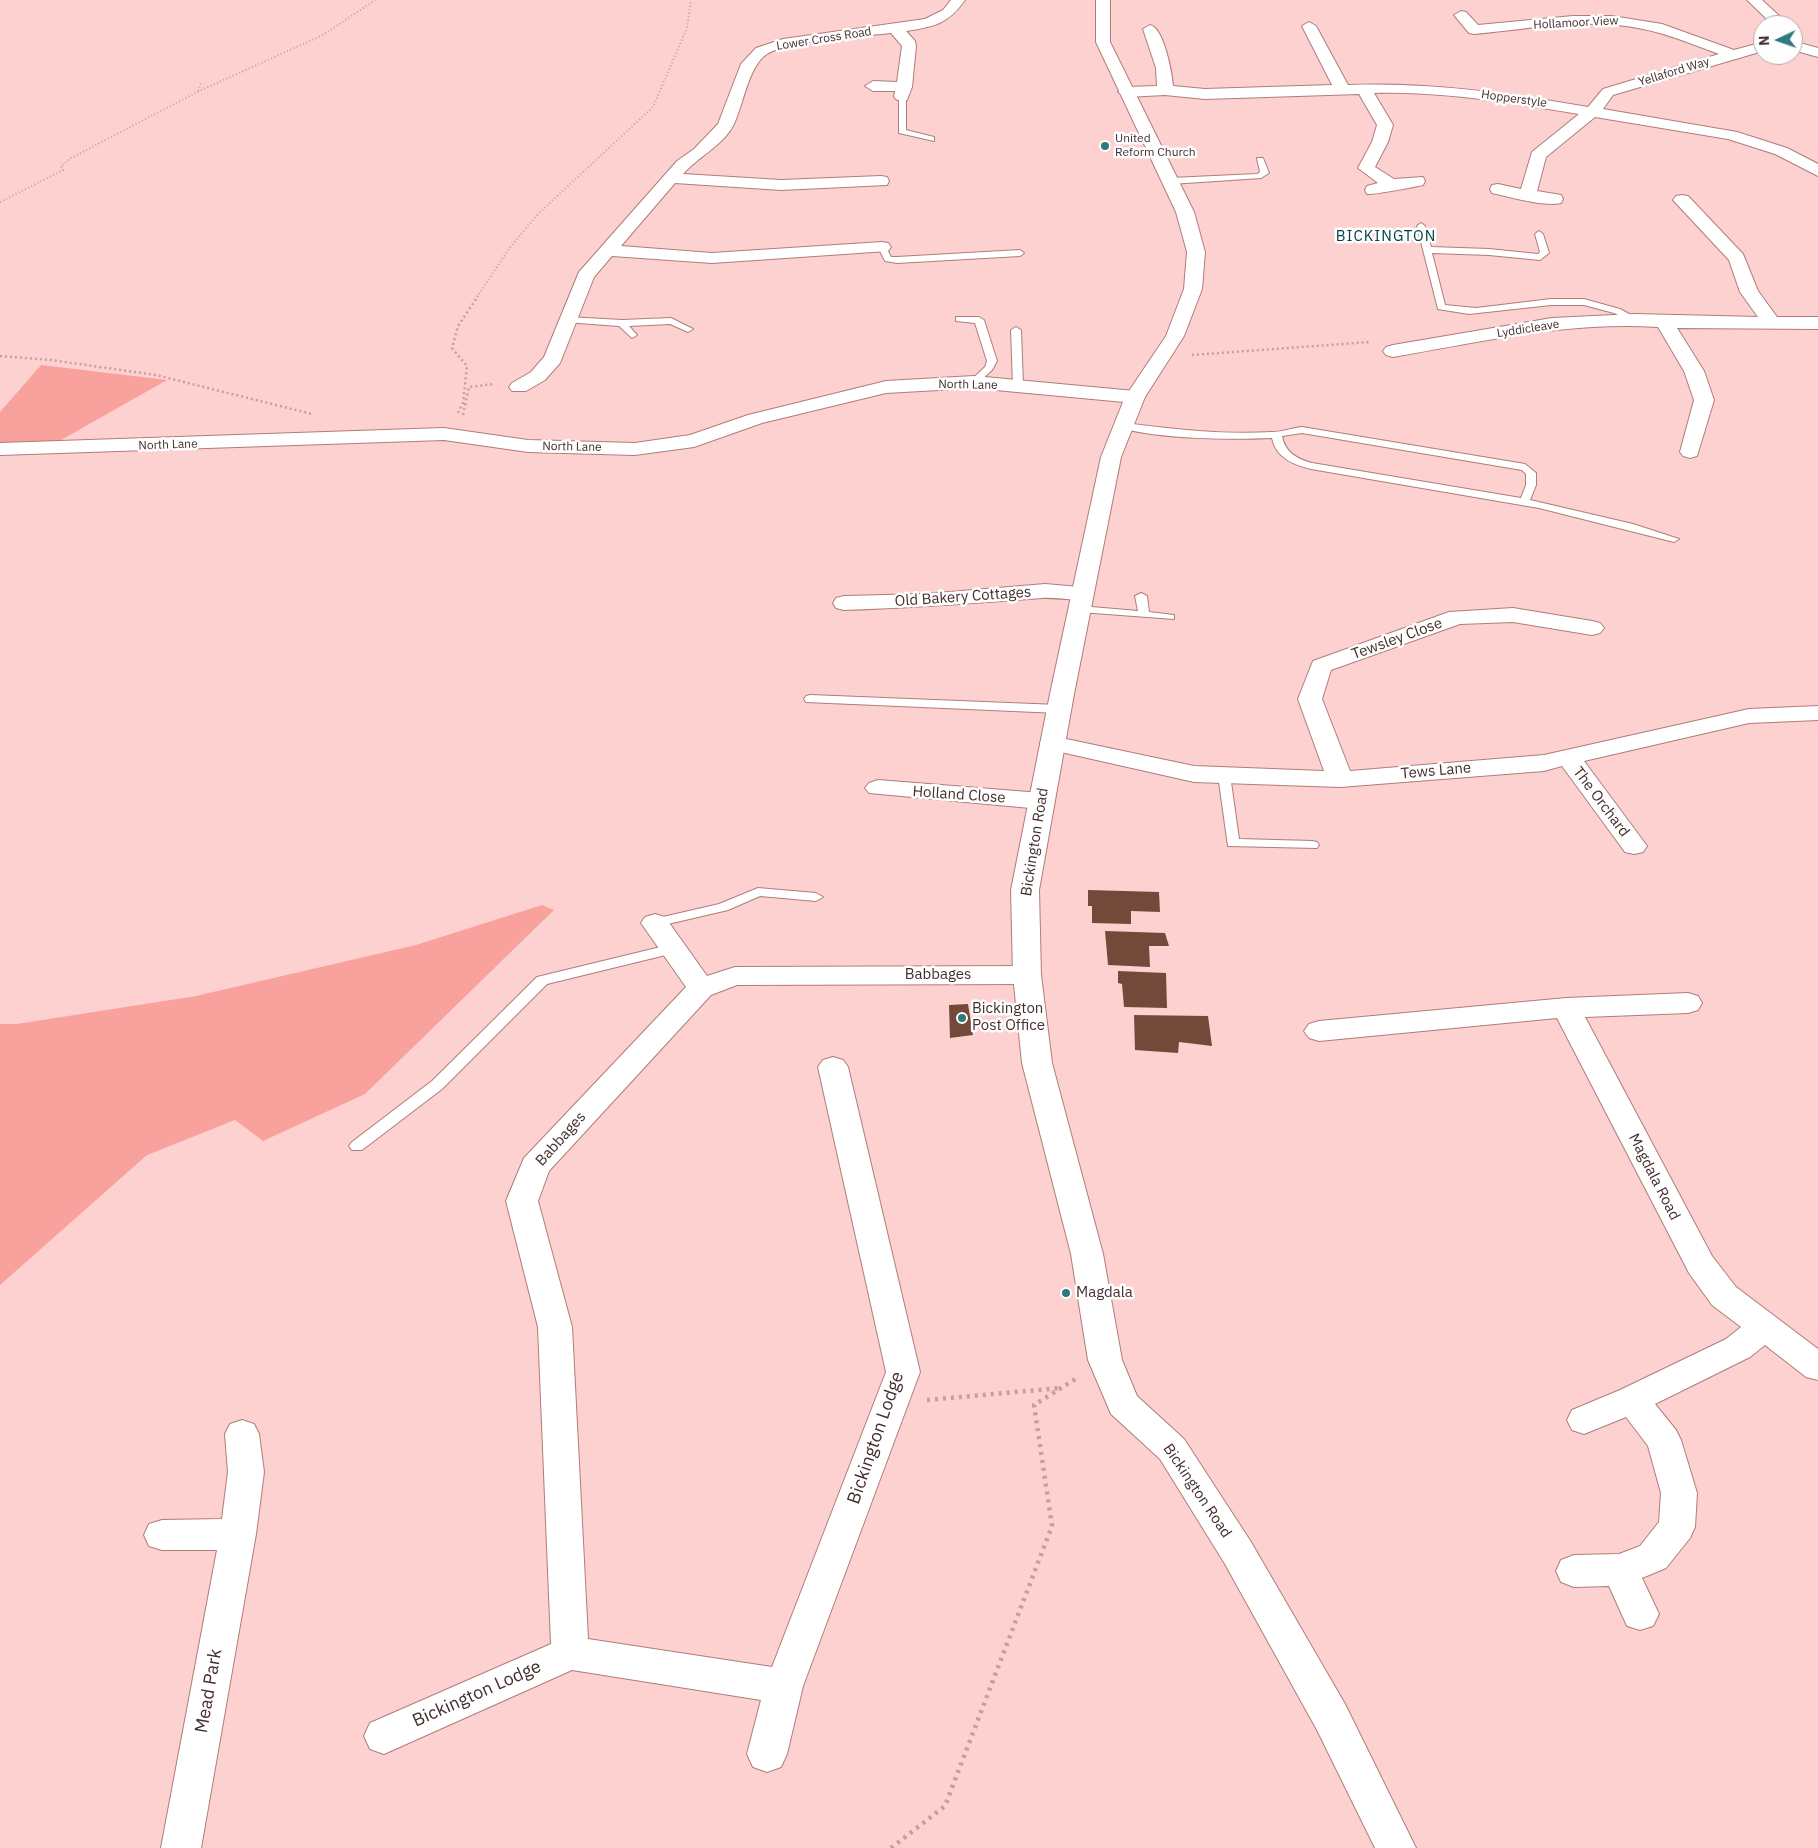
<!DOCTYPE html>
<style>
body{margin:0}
#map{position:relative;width:1818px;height:1848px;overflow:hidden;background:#fdd1cf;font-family:"IBM Plex Sans",sans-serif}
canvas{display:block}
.north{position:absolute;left:1753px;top:15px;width:50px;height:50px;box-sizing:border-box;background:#fefefe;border:1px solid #b3abaa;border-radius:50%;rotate:267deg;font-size:14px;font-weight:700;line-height:20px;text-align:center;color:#432e2d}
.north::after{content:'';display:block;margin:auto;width:18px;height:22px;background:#30797f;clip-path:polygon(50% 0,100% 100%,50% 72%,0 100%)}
</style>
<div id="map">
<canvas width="1818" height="1848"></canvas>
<div class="north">N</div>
</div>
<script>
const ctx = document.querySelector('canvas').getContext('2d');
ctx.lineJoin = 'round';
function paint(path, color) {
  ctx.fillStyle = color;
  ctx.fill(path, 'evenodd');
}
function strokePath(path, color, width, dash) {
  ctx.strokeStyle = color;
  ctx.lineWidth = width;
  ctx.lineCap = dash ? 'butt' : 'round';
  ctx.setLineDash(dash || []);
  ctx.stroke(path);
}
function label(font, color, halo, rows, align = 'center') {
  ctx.font = font + ' "IBM Plex Sans",sans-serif';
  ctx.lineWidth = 5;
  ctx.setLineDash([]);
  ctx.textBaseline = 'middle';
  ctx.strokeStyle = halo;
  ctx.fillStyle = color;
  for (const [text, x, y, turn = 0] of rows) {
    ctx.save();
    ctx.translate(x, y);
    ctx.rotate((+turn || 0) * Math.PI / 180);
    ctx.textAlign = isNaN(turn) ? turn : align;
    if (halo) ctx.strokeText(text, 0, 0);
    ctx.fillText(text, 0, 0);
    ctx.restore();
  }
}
const green = new Path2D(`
 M41 365 167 380 54 444H0V412Z
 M542 905 554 910 365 1094 263 1141 235 1120 147 1155 0 1285V1024H17L196 996 416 945Z`);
const building = new Path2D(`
 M1088 890 1159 892 1160 912 1131 911V924L1092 923V906H1088Z
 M1105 931 1165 933 1169 946H1149L1150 967 1108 965Z
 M1118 971 1166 973 1167 1008 1124 1007 1122 984 1118 983Z
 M968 1004 973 1035 950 1038 949 1005Z
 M1134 1015 1208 1016 1212 1046 1179 1042 1178 1053 1135 1050Z`);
const pathFar2 = new Path2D(`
 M198 91 201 83
 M0 202 63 170 61 166 71 158 197 92 323 35 375 0
 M477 297 511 246 538 214 653 107 687 28 691 0`);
const pathFar1 = new Path2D(`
 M1192 355 1370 342
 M0 356 51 360 156 375 312 414
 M458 413 463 403 467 366 452 348 458 326 478 296
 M463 415 469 387 494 384`);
const path = new Path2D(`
 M927 1400 1060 1388
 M891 1848 945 1806 1052 1526 1034 1405 1077 1378`);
const lane = new Path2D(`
 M899 95 906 97V130L934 137V141L899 133Z
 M1257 158H1263L1269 173 1261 178 1171 184 1167 181 1171 178 1257 174 1260 172Z
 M1421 223 1425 226 1431 247 1489 249 1538 254 1540 252 1535 234 1539 231 1543 234 1549 253 1540 260 1489 255 1432 253 1445 305 1476 308 1551 299H1584L1620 309 1640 320 1635 323 1614 313 1584 305H1551L1469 314 1438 309 1417 226Z
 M879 245H885L891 257H897L1020 250 1024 253 1020 256 897 263 885 261 878 247Z
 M568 317 622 320 671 318 693 329 688 332 670 324 629 326 637 335 632 338 619 326 565 322 563 320Z
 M956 317H979L984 320 997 361 992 370 977 384 969 382 985 367 987 361 975 323 956 321Z
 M1016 327 1021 330 1023 385 1018 388 1013 385 1011 330Z
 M1124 423C1173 429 1222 435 1272 432 1282 432 1292 428 1302 427L1525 464 1536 473V485L1530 500 1633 524 1679 539 1674 542 1539 508 1311 469C1294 465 1276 458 1272 438 1228 440 1163 439 1120 428L1119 426ZM1302 433 1522 470 1526 474V485L1521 498 1312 463C1298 459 1285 453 1282 436Z
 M1141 593 1147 596 1149 612 1174 615V619L1080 612 1074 609 1080 606 1138 611 1135 596Z
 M810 695 1059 705 1065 709 1059 713 806 702 804 699 806 696Z
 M1224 771 1230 775 1239 839 1312 841 1317 842 1319 845 1317 848 1228 846 1218 775Z
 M758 888 816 893 823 897 816 901 760 896 728 910 655 927 648 923 650 920 719 904Z
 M673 944 678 946 680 949 678 952 547 984 442 1089 362 1150H352L349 1146 352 1142 432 1081 537 977Z`);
const street = new Path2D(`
 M951 0H965C948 24 934 27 906 31L915 41 916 46 912 87 907 100H897L894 97 895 91H873L865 86 873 81 897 82 902 46 891 33C864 36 787 41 767 54 748 66 743 107 733 126 722 146 698 157 683 174L781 180 881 176 887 177 889 181 887 185 781 190 675 183 621 246 712 253 882 242 888 243 891 247 888 251 712 263 612 256 594 277 560 363 545 380 526 391H512L509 387 512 383 531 372 544 357 579 272 677 161 694 149 718 124 741 64 756 48 783 39 925 19 943 10Z
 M1747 0H1762L1789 25H1773Z
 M1461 11 1466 12 1478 25 1573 16H1612L1662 24 1734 50 1763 42V51L1613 95 1603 109 1737 132 1787 148 1818 164V176L1775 154 1728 139 1595 117 1546 157 1537 191 1561 195 1563 199 1561 203C1544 207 1510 197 1492 193L1490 189 1492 185 1498 184 1521 189 1532 152 1579 114C1511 103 1443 91 1374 93L1393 125 1388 142 1375 167 1394 179 1423 177 1425 181 1423 185C1414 187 1373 195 1367 194L1365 190 1367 186 1378 183 1358 168 1372 142 1377 125 1359 94 1205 99 1165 95 1126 97 1118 92 1126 87 1157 86 1156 68 1143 29 1150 25C1164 28 1172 73 1173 86L1205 89 1332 85 1302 26 1309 22 1316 26 1348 85C1429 82 1508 93 1588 107L1603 89 1719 54C1694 45 1669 34 1643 29 1587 17 1530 29 1474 34L1469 33 1454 15Z
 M1793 41 1818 48V57L1793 50Z
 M1682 195 1688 196 1743 254 1758 291 1777 317H1818V329L1677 328 1704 371 1714 400 1697 456 1690 458 1683 456 1680 452 1694 400 1684 371 1658 327C1569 321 1480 342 1393 357L1386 355 1383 351 1386 347 1393 345 1552 318 1635 314 1758 317 1740 292 1729 260 1673 200 1676 196Z
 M974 376 1135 391 1142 393 1145 397 1142 401 1135 403 974 388 886 393 762 423 694 447 635 455 528 452 444 440 0 455V443L444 428 528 440 635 443 690 435 748 415 886 381Z
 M1045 584 1091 588 1094 593 1091 598C1075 602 1058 597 1042 598 976 603 910 608 844 610L836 608 833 603 836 598 844 596 926 594Z
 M1513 608 1592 621 1600 623 1604 628 1600 633 1592 635 1513 622 1460 624 1331 670 1322 699 1350 771 1544 755 1749 709 1818 706V720L1749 723 1584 761 1647 846 1643 852 1634 854 1625 852 1562 766 1544 771 1340 787 1194 782 1043 748 1040 743 1043 738 1052 736 1194 766 1324 771 1298 699 1313 661 1449 612Z
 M878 780 1041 793 1050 796 1054 801 1050 806 1041 809 869 793 865 788 869 783Z
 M655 914 665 917 707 976 735 967 1027 966 1037 968 1041 975 1037 982 1027 984 737 985 711 995 549 1171 538 1201 572 1327 588 1639 772 1667 886 1372 818 1067 823 1060 833 1057 843 1060 848 1067 920 1372 803 1686 787 1754 781 1767 767 1772 753 1767 747 1754 761 1700 572 1670 384 1754 370 1749 364 1736 370 1723 551 1644 538 1327 506 1201 524 1158 686 987 641 923 645 917Z
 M1688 993 1698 996 1702 1003 1698 1010 1688 1013 1585 1017 1712 1256 1736 1287 1818 1349V1380L1806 1377 1765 1345 1750 1357 1655 1404 1676 1430 1681 1440 1697 1493 1695 1527 1690 1538 1666 1568 1642 1578 1659 1614 1653 1626 1640 1630 1627 1626 1609 1586 1574 1587 1561 1582 1556 1571 1561 1560 1574 1555 1619 1554 1640 1546 1659 1522 1661 1493 1648 1446 1626 1417 1584 1434 1572 1430 1567 1420 1572 1410 1620 1390 1726 1339 1741 1327 1712 1305 1689 1273 1557 1018 1319 1041 1309 1038 1304 1031 1309 1024 1319 1021 1566 998Z
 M242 1420 254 1424 259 1434 264 1472 256 1534 201 1848H161L217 1550H162L149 1546 144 1535 149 1524 162 1520 222 1519 228 1472 225 1434 230 1424Z`);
const secondary = new Path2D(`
 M1096 0H1110V42L1194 212 1205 252 1202 289 1184 336 1145 397 1121 457 1074 694 1039 890 1041 975 1052 1063 1103 1254 1122 1360 1137 1396 1184 1439 1251 1542 1345 1704 1416 1848H1375L1317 1730 1225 1564 1160 1459 1111 1414 1088 1360 1071 1254 1022 1063 1013 975 1011 890 1050 694 1101 457 1125 397 1166 336 1184 289 1187 252 1176 212 1096 42Z`);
const markers = [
 [1105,146,5,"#30797f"],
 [962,1018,5,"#30797f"],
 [1066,1293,5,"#30797f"]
];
const farStreetnames = [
 ["Hollamoor View",1576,23,-3],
 ["Lower Cross Road",824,39,-9],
 ["Yellaford Way",1674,72,-17],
 ["Hopperstyle",1514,99,8],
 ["Lyddicleave",1528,329,-9],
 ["North Lane",968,385,1],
 ["North Lane",168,445,-2],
 ["North Lane",572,447,1]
];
const farPoinames = [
 ["United",1115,139],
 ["Reform Church",1115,153]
];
const farQuarternames = [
 ["BICKINGTON",1386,237]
];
const streetNames = [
 ["Old Bakery Cottages",963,597,-4],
 ["Tewsley Close",1397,639,-20],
 ["Tews Lane",1436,771,-5],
 ["Holland Close",959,795,4],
 ["The Orchard",1601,802,53],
 ["Bickington Road",1035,842,-81],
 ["Babbages",938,975],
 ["Babbages",561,1139,-48],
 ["Magdala Road",1654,1177,63],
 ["Bickington Road",1197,1491,56]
];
const poiNames = [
 ["Bickington",972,1009],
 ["Post Office",972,1026],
 ["Magdala",1076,1293]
];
const nearStreetnames = [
 ["Bickington Lodge",876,1438,-71],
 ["Mead Park",209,1691,-80],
 ["Bickington Lodge",477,1694,-24]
];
paint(green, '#f8a19d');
paint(building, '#734a3a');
strokePath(lane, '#ae7d7a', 2);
strokePath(street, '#ae7d7a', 2);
strokePath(secondary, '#ae7d7a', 2);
strokePath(pathFar2, '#c39f9d', 2, [1, 2.5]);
strokePath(pathFar1, '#c39f9d', 2.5, [2, 3]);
strokePath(path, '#c39f9d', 4.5, [3, 5]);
paint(lane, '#fff');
paint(street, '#fff');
paint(secondary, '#fff');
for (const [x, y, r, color] of markers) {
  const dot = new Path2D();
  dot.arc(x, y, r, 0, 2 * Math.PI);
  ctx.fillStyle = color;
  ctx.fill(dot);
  strokePath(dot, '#fefefe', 2);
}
label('12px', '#432e2d', '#fefefe', farStreetnames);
label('12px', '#432e2d', '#fefefe', farPoinames, 'left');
ctx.letterSpacing = '1px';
label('15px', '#004246', '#fefefe', farQuarternames);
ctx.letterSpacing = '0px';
label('15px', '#432e2d', '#fefefe', streetNames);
label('15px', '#432e2d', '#fefefe', poiNames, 'left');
label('18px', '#432e2d', '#fefefe', nearStreetnames);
</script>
